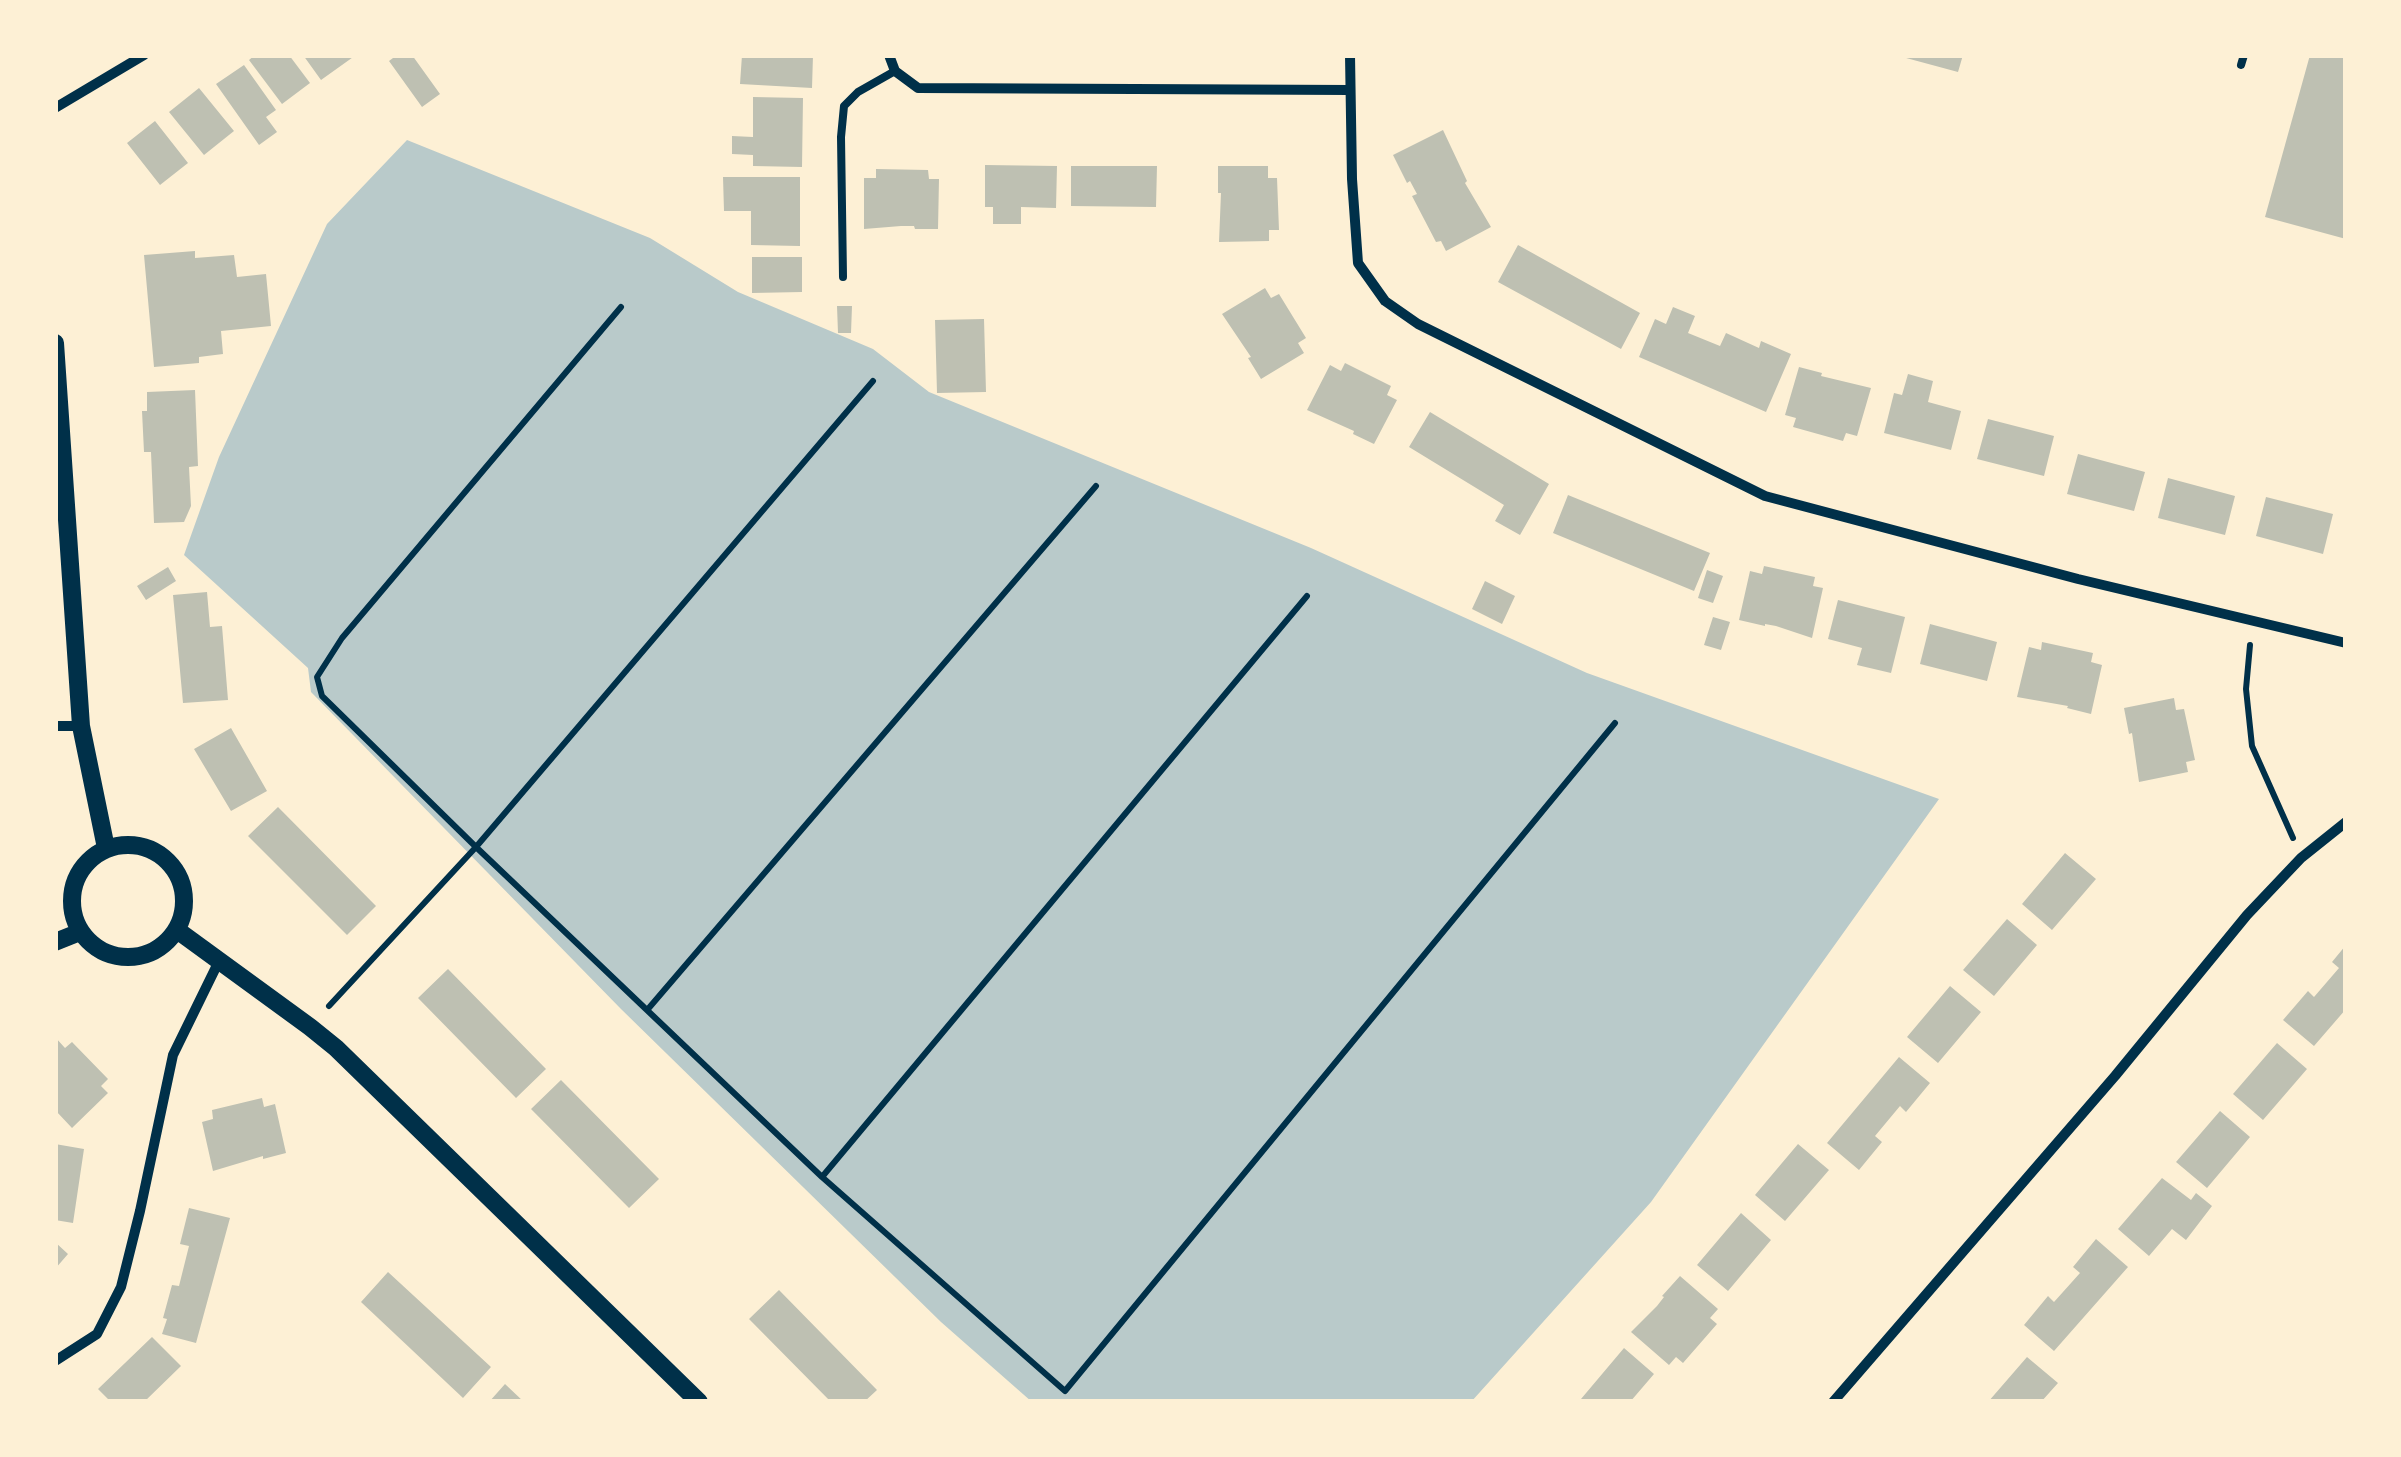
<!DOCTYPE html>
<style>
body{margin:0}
#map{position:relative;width:2401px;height:1457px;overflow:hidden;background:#fdf0d5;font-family:Quicksand,sans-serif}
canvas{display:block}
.frame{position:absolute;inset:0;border:58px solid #fdf0d5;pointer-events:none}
</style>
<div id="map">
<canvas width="2401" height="1457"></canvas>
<div class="frame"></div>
</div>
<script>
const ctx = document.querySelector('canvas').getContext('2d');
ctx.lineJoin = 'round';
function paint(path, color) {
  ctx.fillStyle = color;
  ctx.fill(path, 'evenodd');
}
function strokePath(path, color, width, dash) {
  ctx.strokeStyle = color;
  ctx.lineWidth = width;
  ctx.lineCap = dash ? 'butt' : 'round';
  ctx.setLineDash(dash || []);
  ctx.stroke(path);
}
const green = new Path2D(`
 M407 140 650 238 738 292 873 349 929 392 1311 548 1587 673 1939 799 1651 1202 1471 1402H1032L941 1322 621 1009 311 692 308 668 184 555 219 457 327 224Z`);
const building = new Path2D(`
 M255 55H289L310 83 282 104 249 60Z
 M303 55H356L321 80Z
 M397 55H412L440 94 422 107 389 61Z
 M742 55H813L812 88 740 84Z
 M1895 55H1963L1958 72Z
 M2310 55H2346V239L2265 217Z
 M244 65 276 110 266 117 277 132 259 145 216 84Z
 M199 88 234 131 204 155 169 112Z
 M753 97 803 98 802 167 753 166V155L732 154V136L753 137Z
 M155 121 188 163 160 185 127 143Z
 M1443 130 1467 181 1465 183 1491 227 1446 251 1441 241 1436 242 1412 196 1417 194 1410 181 1407 183 1393 155Z
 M985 165 1057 166 1056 208 1021 207V224H993V207H985Z
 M1071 166H1157L1156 207 1071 206Z
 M1218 166H1268V178H1277L1279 230H1269V241L1219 242 1221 193H1218Z
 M876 169 928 170 929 179H939L938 229H915L914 226H901L864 229V178H876Z
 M723 177H800V246L751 245V211H724Z
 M1518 245 1640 313 1621 349 1498 282Z
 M195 251V258L234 255 237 277 266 274 271 326 221 331 223 354 199 357V363L154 367 144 255Z
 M752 257H802V292L752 293Z
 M1265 288 1271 298 1279 294 1306 338 1298 343 1304 353 1261 379 1248 358 1251 357 1222 314Z
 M837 306H852L851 333H838Z
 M1673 307 1695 316 1688 333 1720 346 1726 333 1759 348 1761 341 1791 354 1766 412 1639 357 1655 319 1666 324Z
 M984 319 986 392 937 393 935 320Z
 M1345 363 1391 386 1387 395 1397 400 1374 444 1353 434 1354 431 1307 410 1330 365 1341 371Z
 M1799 367 1822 373 1821 376 1871 388 1857 436 1846 433 1843 441 1793 427 1796 418 1785 415Z
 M1908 374 1933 381 1928 402 1961 411 1951 450 1884 433 1894 393 1902 395Z
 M195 390 198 466 189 467 191 506 184 522 154 523 151 452H144L142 411H147V392Z
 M1430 412 1549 484 1520 535 1495 521 1504 505 1409 447Z
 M1988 419 2054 436 2044 476 1977 459Z
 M2078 454 2145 472 2134 511 2067 494Z
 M2168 478 2235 496 2225 535 2158 518Z
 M1568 495 1710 553 1694 591 1553 533Z
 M2266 497 2333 514 2323 554 2256 536Z
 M1764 566 1815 577 1813 586 1823 588 1812 638 1776 626 1765 624V626L1739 620 1750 571 1762 574Z
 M168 567 176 581 146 600 137 586Z
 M1707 570 1723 576 1713 603 1698 598Z
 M1485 581 1515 596 1502 624 1472 609Z
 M207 592 210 627 222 626 228 700 183 703 173 595Z
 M1838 600 1905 617 1891 673 1857 665 1862 648 1828 639Z
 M1713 617 1730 622 1721 650 1704 645Z
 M1930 624 1997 642 1987 681 1920 664Z
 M2042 642 2093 653 2091 662 2102 665 2091 714 2067 708 2068 706 2017 697 2029 647 2041 650Z
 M2174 698 2176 710 2184 709 2195 760 2186 762 2188 772 2139 782 2132 733 2129 734 2124 708Z
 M231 728 267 791 231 811 194 749Z
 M278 807 376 906 347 935 248 836Z
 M2065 853 2096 879 2052 930 2022 904Z
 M2007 919 2037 945 1994 996 1963 970Z
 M2346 945V1009L2314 1046 2283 1020 2308 991 2314 997 2339 968 2332 962Z
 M448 969 546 1069 516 1098 418 998Z
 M1950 986 1981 1012 1938 1063 1907 1037Z
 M55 1037 65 1048 72 1042 108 1079 101 1086 108 1093 72 1128 56 1111 58 1109 55 1106Z
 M2277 1043 2307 1069 2263 1120 2233 1094Z
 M1899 1057 1930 1083 1906 1112 1900 1106 1875 1136 1882 1142 1859 1170 1827 1143Z
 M561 1080 659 1179 629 1208 531 1109Z
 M262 1098 264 1107 275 1104 286 1153 263 1159V1156L213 1171 202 1122 213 1119 212 1110Z
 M2220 1111 2250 1137 2207 1188 2176 1162Z
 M55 1144 84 1149 73 1223 55 1220Z
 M1798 1144 1829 1170 1785 1221 1755 1195Z
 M2162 1178 2191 1200 2196 1193 2212 1206 2186 1240 2172 1229 2149 1256 2118 1229Z
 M189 1208 230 1218 196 1343 162 1334 167 1319 163 1318 172 1285 179 1286 189 1246 180 1244Z
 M1741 1213 1771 1240 1728 1291 1697 1265Z
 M2096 1239 2128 1267 2054 1351 2024 1325 2048 1296 2054 1302 2080 1273 2073 1267Z
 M55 1242 68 1254 55 1269Z
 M388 1272 491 1367 463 1398 361 1302Z
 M1680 1276 1718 1309 1710 1318 1717 1324 1683 1363 1676 1357 1669 1365 1631 1332 1657 1306 1664 1297 1662 1296Z
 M779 1290 877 1390 864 1402H831L749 1319Z
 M152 1337 181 1366 144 1402H111L98 1389Z
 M1624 1348 1654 1374 1630 1402H1584L1581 1399Z
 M2027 1357 2058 1383 2041 1402H1988Z
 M505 1384 524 1402H489Z`);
const path = new Path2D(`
 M621 307 342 638 317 677 322 696 476 847 822 1177 1307 596
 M2250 645 2246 689 2252 746 2293 838
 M329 1006 476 847 873 381
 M648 1009 1096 486
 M822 1177 1065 1391 1615 723`);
const service = new Path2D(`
 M2241 65 2244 55
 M843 277 841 137 844 106 858 92 895 71`);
const minor = new Path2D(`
 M889 55 895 71 918 88 1350 90
 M1350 55 1352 179 1358 263 1385 301 1418 324 1765 496 2078 579 2346 643
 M55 108 144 55
 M55 726H81
 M55 1361 97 1334 121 1287 140 1211 173 1055 219 961
 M1833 1402 2115 1076 2247 915 2301 858 2346 822`);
const tertiary = new Path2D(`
 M55 343 81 726 106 848
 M72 901a56 56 0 1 1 112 0a56 56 0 1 1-112 0Z
 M177 930 310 1027 336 1048 699 1402
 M55 942 80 932`);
paint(green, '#b9caca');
paint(building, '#bec0b2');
strokePath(path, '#003049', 6);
strokePath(service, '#003049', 8);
strokePath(minor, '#003049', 10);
strokePath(tertiary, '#003049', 18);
</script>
